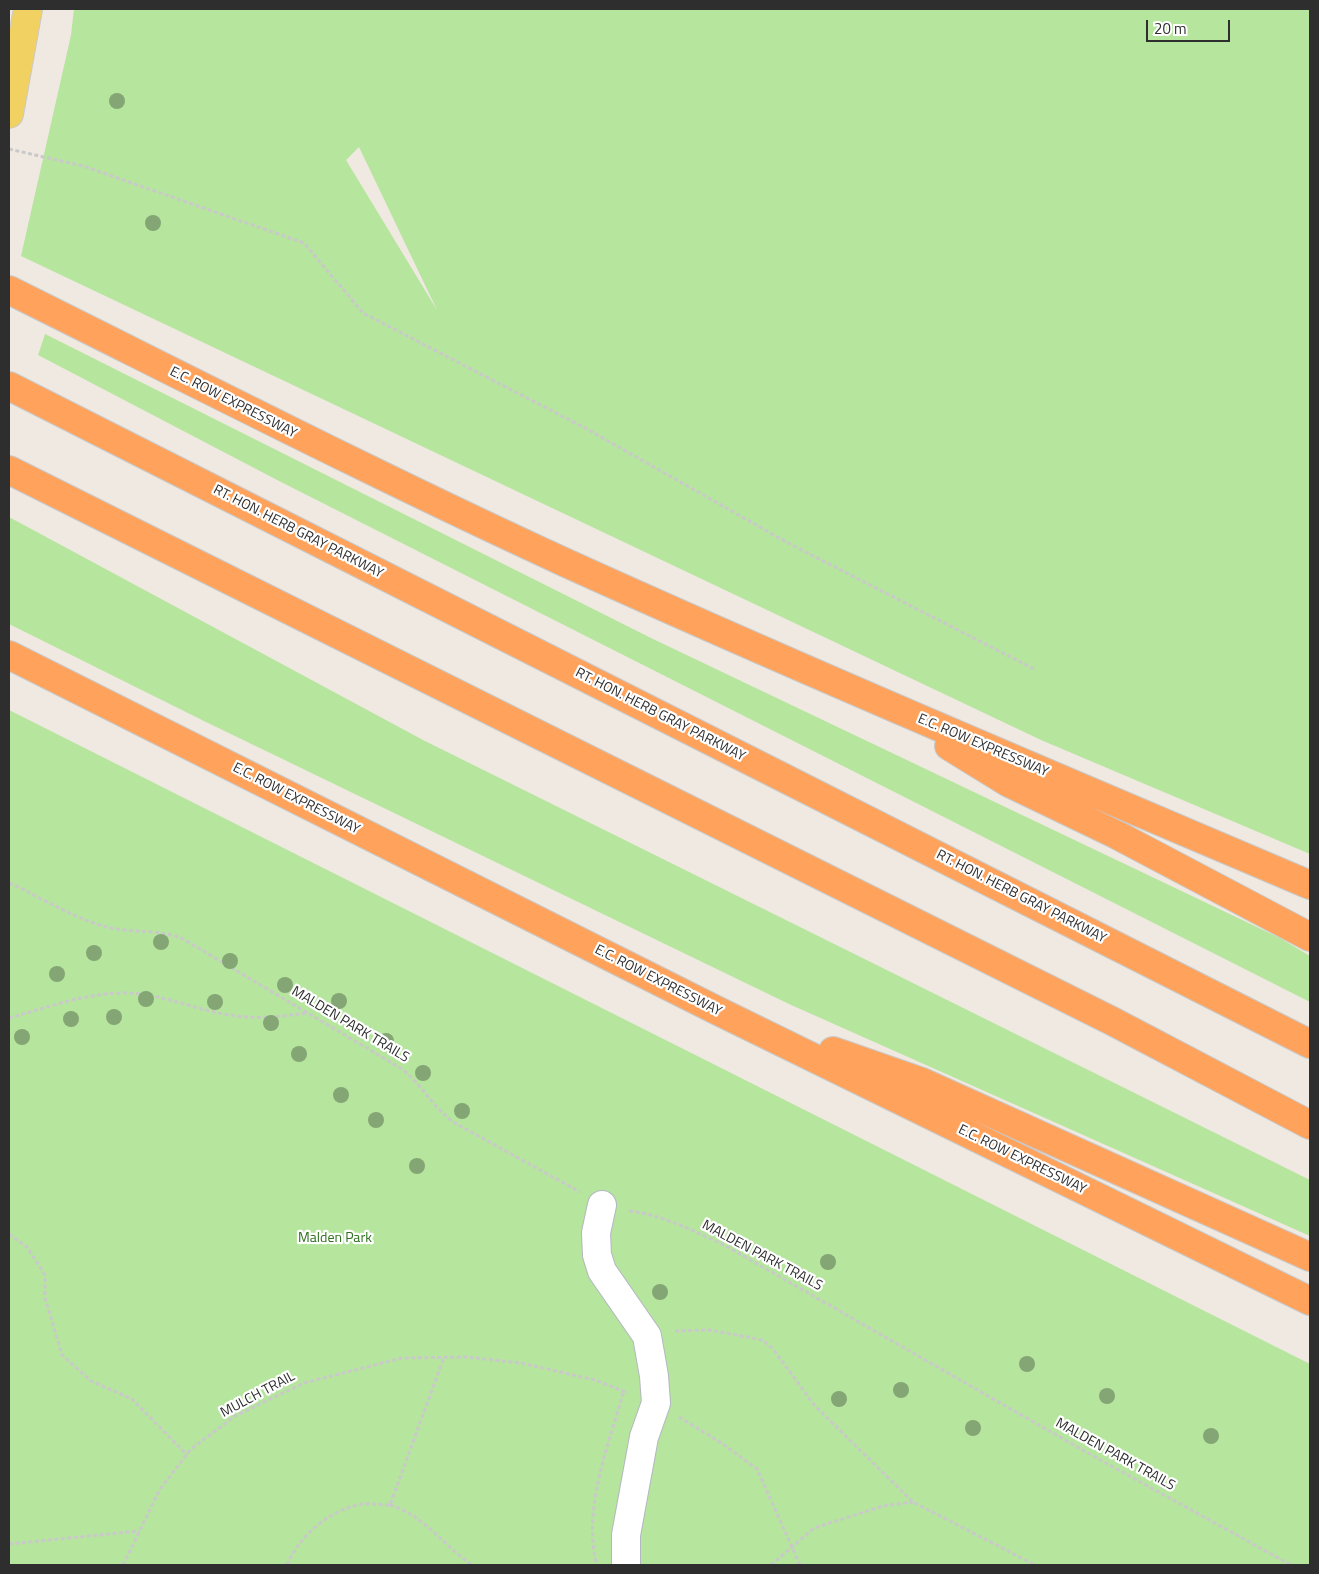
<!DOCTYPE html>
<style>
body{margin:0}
#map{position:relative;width:1319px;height:1574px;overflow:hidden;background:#efe9e1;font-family:"Titillium Web",sans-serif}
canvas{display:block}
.frame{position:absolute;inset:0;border:10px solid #2e2e2e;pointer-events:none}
.scale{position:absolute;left:1146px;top:20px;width:84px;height:22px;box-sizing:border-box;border:2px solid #2e2e2e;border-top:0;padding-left:6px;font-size:15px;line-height:18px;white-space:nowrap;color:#2e2e2e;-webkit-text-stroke:4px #fff;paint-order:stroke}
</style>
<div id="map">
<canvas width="1319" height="1574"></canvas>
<div class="frame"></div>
<div class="scale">20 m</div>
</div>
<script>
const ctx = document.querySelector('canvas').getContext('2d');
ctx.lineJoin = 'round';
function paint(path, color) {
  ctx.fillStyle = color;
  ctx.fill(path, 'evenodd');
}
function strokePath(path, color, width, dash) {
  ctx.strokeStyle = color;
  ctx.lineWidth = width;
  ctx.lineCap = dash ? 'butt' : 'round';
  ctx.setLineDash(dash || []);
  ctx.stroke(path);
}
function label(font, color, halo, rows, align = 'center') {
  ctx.font = font + ' "Titillium Web",sans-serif';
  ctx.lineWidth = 4.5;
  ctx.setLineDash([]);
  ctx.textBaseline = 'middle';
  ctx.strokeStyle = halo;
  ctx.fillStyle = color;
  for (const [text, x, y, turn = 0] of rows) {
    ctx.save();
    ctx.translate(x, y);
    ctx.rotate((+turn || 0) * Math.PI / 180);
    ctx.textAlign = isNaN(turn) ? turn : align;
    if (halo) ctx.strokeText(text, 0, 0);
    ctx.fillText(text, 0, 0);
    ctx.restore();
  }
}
const green = new Path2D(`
 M74 9H1310V854L1041 740 21 256 71 35ZM359 147 437 310 346 160Z
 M45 334 653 639 1280 938 1310 956V1002L281 482 38 355Z
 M9 517 423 740 1310 1180V1236L789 1004 206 722 9 624Z
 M9 710 1310 1364V1565H9Z`);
const path = new Path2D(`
 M9 149 83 166 304 243 363 313 585 428 788 543 1036 670
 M9 883C41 897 69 916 103 926 130 934 157 928 183 939L402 1069C422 1085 433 1107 453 1122L580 1192
 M9 1018C46 1008 85 993 124 993 158 993 191 1008 224 1014 254 1020 278 1017 307 1013
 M629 1211C664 1215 695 1232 726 1246L1086 1452 1291 1565
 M9 1234 27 1247 45 1275V1298L62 1355 91 1381 132 1399 187 1455
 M675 1331 709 1330 763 1340 773 1349 815 1406 913 1502 1035 1565
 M679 1417 723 1444 757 1469 800 1565
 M390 1505C424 1515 444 1546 472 1565
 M9 1544 139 1531
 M596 1562C583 1506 609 1444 624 1390
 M123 1565 160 1489 191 1449 235 1416 304 1383 402 1358 466 1357 521 1363 595 1380 628 1393
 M287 1565C300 1535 329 1510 362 1504 371 1503 381 1505 390 1505L444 1357
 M771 1565 814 1528 883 1506 913 1502`);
const minor = new Path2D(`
 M602 1205 596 1233 597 1255 602 1271 647 1336 654 1376 656 1403 644 1437 626 1535V1565`);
const major = new Path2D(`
 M9 114 28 9`);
const highway = new Path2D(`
 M9 290C194 382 377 476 564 562 811 674 1061 779 1310 885
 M9 386 1310 1044
 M9 470 1112 1021 1310 1125
 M9 655 716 1010 1310 1301
 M949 746 1009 783 1117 835 1310 937
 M833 1051 922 1082 1310 1257`);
const trees = [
 [117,101],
 [153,223],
 [161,942],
 [94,953],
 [230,961],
 [57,974],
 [285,985],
 [146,999],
 [339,1001],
 [215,1002],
 [114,1017],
 [71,1019],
 [271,1023],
 [22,1037],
 [386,1041],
 [299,1054],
 [423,1073],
 [341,1095],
 [462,1111],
 [376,1120],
 [417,1166],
 [828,1262],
 [660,1292],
 [1027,1364],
 [901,1390],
 [1107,1396],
 [839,1399],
 [973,1428],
 [1211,1436]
];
const streetNames = [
 ["E.C. ROW EXPRESSWAY",233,403,27],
 ["RT. HON. HERB GRAY PARKWAY",298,532,27],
 ["RT. HON. HERB GRAY PARKWAY",660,715,27],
 ["E.C. ROW EXPRESSWAY",983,746,23],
 ["E.C. ROW EXPRESSWAY",296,799,27],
 ["RT. HON. HERB GRAY PARKWAY",1021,897,27],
 ["E.C. ROW EXPRESSWAY",658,981,27],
 ["MALDEN PARK TRAILS",350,1025,31],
 ["E.C. ROW EXPRESSWAY",1022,1160,26],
 ["MALDEN PARK TRAILS",762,1256,28],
 ["MULCH TRAIL",258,1395,-28],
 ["MALDEN PARK TRAILS",1115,1455,29]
];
const parkNames = [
 ["Malden Park",335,1239]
];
paint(green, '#b6e59e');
strokePath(minor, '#b4b7c1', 30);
strokePath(major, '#c9c9c9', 30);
strokePath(highway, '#c9c9c9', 30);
strokePath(path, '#c9c9c9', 3, [4, 2.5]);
strokePath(minor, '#fff', 28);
strokePath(major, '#f2d163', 28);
strokePath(highway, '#ffa35c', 28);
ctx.fillStyle = '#84a574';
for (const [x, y] of trees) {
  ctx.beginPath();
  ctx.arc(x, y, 8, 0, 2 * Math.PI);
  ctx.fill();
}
label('14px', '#2e2e2e', '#fff', streetNames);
label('14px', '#2c6e1b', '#fff', parkNames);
</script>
